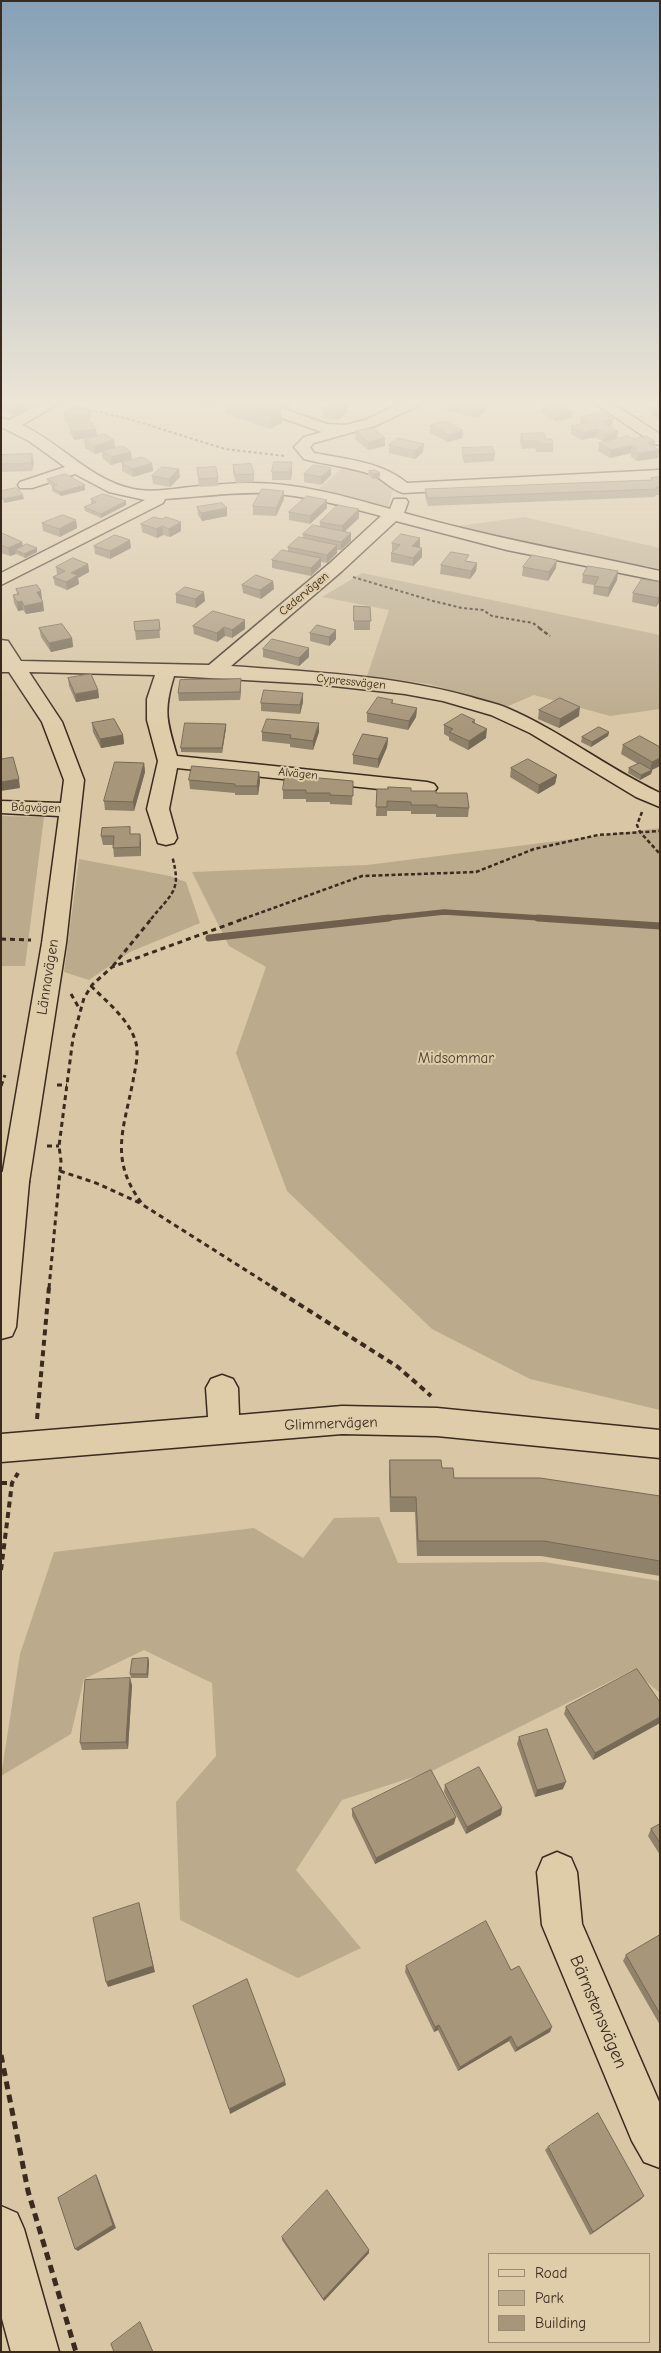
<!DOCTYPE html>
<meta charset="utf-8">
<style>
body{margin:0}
#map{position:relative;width:661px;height:2353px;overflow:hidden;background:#d8c6a4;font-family:"Comic Neue",sans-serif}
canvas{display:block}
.frame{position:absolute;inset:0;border:2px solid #3b2a1e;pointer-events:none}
.legend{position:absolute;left:488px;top:2253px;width:162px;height:90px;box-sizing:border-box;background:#dfcdaa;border:1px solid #9d8c72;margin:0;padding:6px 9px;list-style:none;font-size:15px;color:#3b2a1e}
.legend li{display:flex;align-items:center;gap:10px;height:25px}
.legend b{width:25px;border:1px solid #9d8c72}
</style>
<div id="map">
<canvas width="661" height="2353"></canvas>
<div class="frame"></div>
<ul class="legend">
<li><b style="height:6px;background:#dfcdaa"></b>Road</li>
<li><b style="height:14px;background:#bbaa8c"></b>Park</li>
<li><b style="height:14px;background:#a8967b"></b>Building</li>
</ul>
</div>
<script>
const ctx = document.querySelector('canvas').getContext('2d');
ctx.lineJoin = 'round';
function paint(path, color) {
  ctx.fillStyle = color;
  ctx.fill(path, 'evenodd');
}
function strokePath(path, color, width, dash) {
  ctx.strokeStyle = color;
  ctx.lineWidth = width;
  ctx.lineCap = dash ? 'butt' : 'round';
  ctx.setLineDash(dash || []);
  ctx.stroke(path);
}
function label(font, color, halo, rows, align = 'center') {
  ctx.font = font + ' "Comic Neue",sans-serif';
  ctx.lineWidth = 4;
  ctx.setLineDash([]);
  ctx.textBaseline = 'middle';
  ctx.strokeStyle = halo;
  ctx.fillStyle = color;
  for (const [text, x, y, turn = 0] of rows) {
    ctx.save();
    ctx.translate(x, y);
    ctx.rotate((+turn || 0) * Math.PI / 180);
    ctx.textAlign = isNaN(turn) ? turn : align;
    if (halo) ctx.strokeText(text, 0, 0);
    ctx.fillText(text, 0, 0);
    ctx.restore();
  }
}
const green = new Path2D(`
 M345 466 377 473 394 487 387 510 316 491Z
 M524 517 660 548V569L444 528Z
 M362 573 660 635V709L610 716 534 695 506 707 429 684 367 676 389 610 322 597Z
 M1 816 44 817 25 966H1Z
 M660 828V1410L530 1379 432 1329 287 1191 236 1053 266 967 229 946 192 872 367 865Z
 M79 859 170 876 186 882 200 923 130 952 89 980 64 972Z
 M379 1517 398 1563 544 1562 660 1581V1693L633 1670 432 1771 342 1800 296 1870 361 1948 298 1978 180 1920 176 1802 216 1756 212 1683 144 1650 84 1679 71 1734 1 1776 20 1654 54 1552 254 1528 303 1558 334 1518Z`);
const streamFar1 = new Path2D(`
 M378 919 444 912 557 919`);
const stream = new Path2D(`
 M538 918 660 926
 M209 938 389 918`);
const pathFar4 = new Path2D(`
 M73 406 129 419 225 449 285 456
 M353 577 433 601 462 608 483 610 492 616 533 623 541 629`);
const pathFar3 = new Path2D(`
 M539 628 550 636
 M642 812 637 825 640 832 660 854
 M151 919C172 893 182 891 172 856
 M243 919 362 876 476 872 534 849 598 835 660 831`);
const pathFar2 = new Path2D(`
 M1 939 31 940
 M113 966 152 918
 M91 986C107 1002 130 1020 136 1043 139 1055 135 1069 133 1081 123 1132 109 1160 143 1205L274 1288
 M71 994 79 1008
 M57 1085H67
 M1 1086 5 1075
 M47 1146H59
 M60 1171 96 1183 140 1203
 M49 1288 61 1161 59 1146 73 1038 84 998 92 985 112 967 246 918`);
const pathFar1 = new Path2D(`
 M272 1287 398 1367 431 1396
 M37 1419 49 1287
 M1 1483H12
 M1 1570 12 1483 18 1473`);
const path = new Path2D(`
 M1 2055 28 2191 76 2352`);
const minor = new Path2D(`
 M47 400H65L22 425C61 443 90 480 133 489 152 493 172 489 190 487 211 485 231 483 251 483 298 483 345 496 390 509L394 499H406L408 502 404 513C488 537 574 552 660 571V581L507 550 396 521 342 571 231 666C311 672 393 675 471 697 483 701 496 703 507 708 561 731 607 768 660 793V807L636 797 530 733 491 715 443 701 405 694 315 684 174 676C163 712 167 721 177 756L427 782 434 784 437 788 434 792 427 794 177 768 169 809 177 838 174 843 166 845 158 843 147 809 158 761 147 720V699L155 675 29 672 62 722 84 780 66 943 29 1182 25 1189 15 1192 5 1189 1 1182 42 943 59 816 1 813V801L61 803 64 780 42 722 9 672H1V640L8 641 21 661 209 665 330 563 381 516C344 506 304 495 265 493 231 492 198 497 165 499L163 503 1 585V573L145 500 109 492 75 474 32 488H20L18 485 20 482 65 467 29 441 1 427V418L9 420Z
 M237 400H258L327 424 345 425 365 420 407 400H426L424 403 375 426 314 443 310 447 314 453C346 459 382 462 407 483L660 470V480L403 493C392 490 384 480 373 475 351 467 326 465 304 459L294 447 304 437 322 432 239 403Z
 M590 400H607L660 434V445L655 444Z
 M222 1375 233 1379 238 1388 239 1415 342 1406 437 1408 660 1430V1458L437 1436 342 1434 1 1462V1434L208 1417 206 1388 211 1379Z
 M557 1852 571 1858 577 1872 582 1924 660 2104V2168L644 2162 632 2141 542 1925 537 1872 543 1858Z`);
const major = new Path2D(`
 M1 1172H15L25 1175 29 1182 16 1327 12 1336 1 1339Z
 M1 2206 17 2213 24 2229 59 2352H11L1 2315Z`);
const wall = new Path2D(`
 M1 400H35V403L15 415 1 412Z
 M188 400H220L221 402 208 407Z
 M226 400H288L291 405 283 409 281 408 282 423 269 429 226 413Z
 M350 400H374L365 405Z
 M447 403 487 410 477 418 447 411Z
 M542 404 572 411 571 418 555 421 541 412Z
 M660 406V420L652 416 653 408Z
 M90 409 91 417 88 423 97 436 114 440 115 448 132 459 111 465 103 459 102 452 95 454 85 448 84 440 96 437 74 440 70 433 69 425 81 424 65 423 64 415Z
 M323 409 347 412 338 420 323 417Z
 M581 417 613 419 612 426 610 427 617 439H633L655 441 654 447 659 450 658 458 637 461 631 457V453L610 458 598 451 599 443 604 442 596 437 581 440 571 434V426L580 424Z
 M430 426 463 430 462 438 448 442 430 433Z
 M356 431 385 438V446L368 450 355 439Z
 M521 434 546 439 553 444V452H536L535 448 522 449 520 441Z
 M389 445 423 452 415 459 389 453Z
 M462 448 495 454 494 461 464 463 462 456Z
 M1 455 34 462 32 471 1 472Z
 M122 463H152L153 471 133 477 122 471Z
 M233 465 254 474V482L236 483 233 473Z
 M197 468 218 478V486L199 487Z
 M292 470 291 480H272V472Z
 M369 471 380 477 373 479 368 475Z
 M304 474 331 475 321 485 304 482Z
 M152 476 180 477 170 487 153 484Z
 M660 477V495H656L655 497 428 506 425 497V489L651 480V478Z
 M47 479 85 485V490L61 496 52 491V487H53L48 483Z
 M284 491V499L276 516 253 515V506Z
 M91 499 126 501V505L101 518 85 511 84 507 91 504Z
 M327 500V508L310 524 289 520V512Z
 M197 507 227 508V516L202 521 198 515Z
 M359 509V518L345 531 351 533V541L341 550H337V553L327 563 321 562V566L311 576 272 568V560L288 551V547L303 538V534L320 526V522Z
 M162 519 181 522V531L170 537 163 535 157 538 142 532 141 524Z
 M76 520 77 528 60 537 43 531 42 523Z
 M1 533 23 546 37 552 25 558 16 554 10 556 1 553Z
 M392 543 420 547 419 548 422 557 413 566 391 562V553L393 552H392Z
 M94 546 131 548 110 559 95 554Z
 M469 561 477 563 476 571 470 579 440 574 441 565Z
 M88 564 89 572 78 578 79 584 67 590 55 585 53 577 57 575 56 567Z
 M523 567 556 568 548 581 522 576Z
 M618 571 617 580 608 597 593 594 594 585 582 583 583 575Z
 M273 581 274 589 261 599 243 593 242 585Z
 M660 582V601L656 607 632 602 633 593Z
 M16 589 42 599H41L44 611 26 614 23 610 18 611 14 603 13 595 17 594Z
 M176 594 205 601 196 608 176 603Z
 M354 606 370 607V630H354Z
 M159 620 160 638 136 640 134 622Z
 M193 626 245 629 232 638 225 636 217 642 194 634Z
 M39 628 72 638 73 647 51 652 41 637Z
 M336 630V639L329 646 310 641V633Z
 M263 649 309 657 299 666 263 657Z
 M68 678 98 690 99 698 76 702 69 686Z
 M241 679V688L240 700 179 701 178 693Z
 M303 693V702L300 714 261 711V703Z
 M393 700V704L417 708 416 717 408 730 367 722V713Z
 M539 710 579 716 559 728 538 719Z
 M475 720V724L486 738 468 750 449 740V737L444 734V725Z
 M92 723 123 735 124 744 101 748 93 732Z
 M226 724V728L222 753 181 752V748Z
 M262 732H319L313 750 290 747V744L262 741Z
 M609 732 608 736 591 747 581 742 582 737Z
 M388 738 387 747 378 768 353 764V755Z
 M623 745 660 747 651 774 640 780 628 773 629 768 638 764 621 754Z
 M144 763 145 772 134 811 105 810 104 801Z
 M511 768 557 775 555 784 538 794 510 777Z
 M259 772 260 781 258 795H235V793L190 789 189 780Z
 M353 781 352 805 330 804V802H306V799H283V790Z
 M377 789 436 793 469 808 468 817H436V814H411V811H387V816H376Z
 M131 834 141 843V856L114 857 113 845H103L101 836Z
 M390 1460 442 1468 454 1478 660 1496V1576L541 1556H417L415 1512H390L389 1475Z
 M148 1658 149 1662 148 1678H131L130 1674Z
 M132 1685 128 1749 82 1750 80 1743Z
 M660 1702V1723L593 1760 564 1714 566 1707Z
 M519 1737 563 1789 535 1797 517 1744Z
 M445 1785 502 1808 501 1815 466 1834 444 1792Z
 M352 1809 454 1824 375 1864 352 1816Z
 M660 1824V1855L648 1836 651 1829Z
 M660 1935V2025L623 1961 626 1955Z
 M406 1966 511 1970 550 2032 515 2052 509 2041 458 2071 438 2030 434 2032 405 1972Z
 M548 2147 644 2196 640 2200 590 2235 545 2150Z
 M282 2237 369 2253 324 2301 282 2240Z`);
const shadedWall = new Path2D(`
 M27 400H35V403L15 415 14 407Z
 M208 400H220L221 402 208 407Z
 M365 400H374L365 405Z
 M291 401V405L283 409V405Z
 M488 402 487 410 477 418 478 410Z
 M281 405 282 423 269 429V411Z
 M347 405V412L338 420V412Z
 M90 409 91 417 87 424 86 416Z
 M572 411 571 418 555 421 556 414Z
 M613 419 612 426 600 429 601 421Z
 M96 429 97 436 74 440 73 432Z
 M597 429 596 437 581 440 582 433Z
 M463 430 462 438 448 442 449 435Z
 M618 431 617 439 604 442 605 434Z
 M385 438V446L368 450V442Z
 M114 440 115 448 95 454 94 446Z
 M655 441 654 449 647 443Z
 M424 444 423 452 415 459V451Z
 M633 445 631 453 610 458 611 450Z
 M659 450 658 458 637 461 638 453Z
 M131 452 132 459 111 465V457Z
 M32 454 34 462 32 471 31 463Z
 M292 462V470L291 480 290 472Z
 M152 463 153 471 133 477 132 469Z
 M331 468V475L321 485V477Z
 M179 469 180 477 170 487 169 479Z
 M380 473V477L373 479V474Z
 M85 485V490L61 496 60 492Z
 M284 491V499L276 516V508Z
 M23 495 24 499 4 503 3 499Z
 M327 500V508L310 524V516Z
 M126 501V505L101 518V514Z
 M227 508V516L202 521 201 513Z
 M359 509V518L342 534V526Z
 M76 520 77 528 60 537 59 529Z
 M181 522V531L170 537 169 529Z
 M162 526 163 535 157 538V529Z
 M351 533V541L341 550V542Z
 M420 538V547L412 555V546Z
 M130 540 131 548 110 559V551Z
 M22 542 24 550H15L16 554 10 556 8 548Z
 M337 545V553L327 563V555Z
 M37 548V552L25 558 24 554Z
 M422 548V557L413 566V558Z
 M321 558V566L311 576V568Z
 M557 560 556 568 548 581 549 572Z
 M477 563 476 571 470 579 471 571Z
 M88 564 89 572 78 578 79 584 67 590 66 582 71 573Z
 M618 571 617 580 608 597 609 588Z
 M273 581 274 589 261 599 260 590Z
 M41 591 42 599 38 601 37 592Z
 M204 592 205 601 196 608 195 599Z
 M660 595V601L656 607 658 598Z
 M22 601 23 610 18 611 17 602Z
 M43 602 44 611 26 614 24 606Z
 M245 620V629L232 638V630Z
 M224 627 225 636 217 642V633Z
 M336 630V639L329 646V637Z
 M72 638 73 647 51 652 49 643Z
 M309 648V657L299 666V658Z
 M241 679V688L240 700V692Z
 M98 690 99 698 76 702 75 694Z
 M303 693V702L300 714V705Z
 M580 707 579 716 559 728 560 719Z
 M417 708 416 717 408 730 409 721Z
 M319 723V732L313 750V741Z
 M226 724V728L222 753V748Z
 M487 729 486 738 468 750 469 741Z
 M609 732 608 736 591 747 592 742Z
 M123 735 124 744 101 748 100 739Z
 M388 738 387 747 378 768V759Z
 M660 758V766L652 770 651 774 640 780 641 775 650 770 652 762Z
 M144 763 145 772 134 811 133 802Z
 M259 772 260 781 258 795 257 786Z
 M557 775 555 784 538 794 539 785Z
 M19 779 20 788 1 791V782Z
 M140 834 141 843V856L140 847Z
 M148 1658 149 1662 148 1678 147 1674Z
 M130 1678 132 1685 128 1749 126 1742Z
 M660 1717V1723L593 1760 595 1753Z
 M566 1782 563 1789 535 1797 537 1790Z
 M502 1808 501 1815 466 1834 467 1827Z
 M456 1817 454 1824 375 1864 376 1858Z
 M139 1903 155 1972 108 1987 106 1982Z
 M439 2025 438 2030 434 2032 435 2027Z
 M552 2027 550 2032 515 2052 517 2048Z
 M511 2036 509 2041 458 2071 460 2067Z
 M285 2081 286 2085 230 2114 229 2109Z
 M96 2175 98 2179 116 2228 78 2251 75 2249Z
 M644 2196 640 2200 590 2235 593 2232Z
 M369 2250V2253L324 2301 323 2299Z`);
const building = new Path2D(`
 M1 400H27L14 407 1 405Z
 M239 400H266L281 405 269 411Z
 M268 400H288L291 401 283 405Z
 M452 400H477L488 402 478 410 447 403Z
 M558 401 572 411 556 414 542 404Z
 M332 402 347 405 338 412 323 409Z
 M660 406V412L653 408Z
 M68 408 90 409 86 416 64 415Z
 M603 412 613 419 601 421 618 431 605 434 597 429 582 433 571 426 589 422 581 417Z
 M444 421 463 430 449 435 430 426Z
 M91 422 96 429 73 432 69 425Z
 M373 428 385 438 368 442 356 431Z
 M544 433 546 439H552L553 444H537L536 441H523L521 434Z
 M104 434 114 440 94 446 84 440Z
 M628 436 633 439 646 436 655 441 647 443 659 450 638 453 632 449 637 448 633 445 611 450 599 443Z
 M398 438 424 444 415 451 389 445Z
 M123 446 131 452 111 457 102 451Z
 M492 447 495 454 465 455 462 448Z
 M32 454 31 463 1 464V455Z
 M142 457 152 463 132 469 122 463Z
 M274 462H292L290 472H272Z
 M251 464 254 474 235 475 233 465Z
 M314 465 331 468 321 477 304 474Z
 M162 467 179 469 169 479 152 476Z
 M216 467 218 478 199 479 197 468Z
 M375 470 380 473 373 474 369 471Z
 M66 474 85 485 60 492 52 487 57 485 47 479Z
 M660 477V487H656L657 489 428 498 425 489 652 480 651 478Z
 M17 488 23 495 3 499 1 497V491Z
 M262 489 284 491 276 508 253 506Z
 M103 494 126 501 101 514 84 507 96 502 91 499Z
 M307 496 327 500 310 516 289 512Z
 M222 503 227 508 201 513 197 507Z
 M338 505 359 509 342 526 320 522Z
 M63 515 76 520 59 529 42 523Z
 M154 517 162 519 166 517 181 522 169 529 162 526 157 529 141 524Z
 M313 525 351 533 341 542 303 534Z
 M1 533H2L22 542 8 548 1 545Z
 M401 534 420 538 412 546 422 548 413 558 391 553 400 545 392 543Z
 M115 535 130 540 110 551 94 546Z
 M299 537 337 545 327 555 288 547Z
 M27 544 37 548 24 554 15 550Z
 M282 550 321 558 311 568 272 560Z
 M451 552 469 555 465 561 477 563 471 571 441 565Z
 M532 555 557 560 549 572 523 567Z
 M73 558 88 564 71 573 78 575 66 582 53 577 65 571 56 567Z
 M588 566 618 571 609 588 594 586 599 577 583 575Z
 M256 575 273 581 260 590 242 585Z
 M642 579 660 582V595L658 598 633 593Z
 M37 585 41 591 37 592 43 602 24 606 22 601 17 602 13 595 19 594 16 589Z
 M185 587 204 592 195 599 176 594Z
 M354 606 370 607 371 621H354Z
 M213 611 245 620 232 630 224 627 217 633 193 626Z
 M159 620 160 630 135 631 134 622Z
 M62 624 72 638 49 643 39 628Z
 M317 625 336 630 329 637 310 633Z
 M272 639 309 648 299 658 263 649Z
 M91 674 98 690 75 694 68 678Z
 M241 679 240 692 178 693 180 680Z
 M264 690 303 693 300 705 261 703Z
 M378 697 393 700 391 703 417 708 409 721 367 713Z
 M560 698 580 707 560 719 539 710Z
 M462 714 475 720 472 722 487 729 469 741 449 732 453 729 444 725Z
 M114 719 123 735 100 739 92 723Z
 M267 719 319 723 313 741 290 738 291 735 262 732Z
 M185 723 226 724 222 748H181Z
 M599 727 609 732 592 742 582 737Z
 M363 734 388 738 378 759 353 755Z
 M640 736 660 747V758L652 762 623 745Z
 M1 757 2 759 13 757 19 779 1 782Z
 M528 759 557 775 539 785 511 768Z
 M115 762 144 763 133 802 104 801Z
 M640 763 652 770 641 775 629 768Z
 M192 766 259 772 257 786H235V784L189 780Z
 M285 775 353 781V796L330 795V793H306V790H283Z
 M388 787 411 788V791H436V793H467L469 808 437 807V805H411V802L387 801V807H376L377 789H388Z
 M130 827V834H140V847L113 848 114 836H101L102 828Z
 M390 1460H441L442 1468H453L454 1478H540L660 1496V1561L544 1541H418L416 1497H391Z
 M148 1658 147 1674H130L132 1659Z
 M637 1669 660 1702V1717L595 1753 566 1707Z
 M130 1678 126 1742 80 1743 85 1680Z
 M547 1729 566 1782 537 1790 519 1737Z
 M479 1767 502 1808 467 1827 445 1785Z
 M431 1770 456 1817 376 1858 352 1809Z
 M660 1824V1843L651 1829Z
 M139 1903 153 1966 106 1982 93 1918Z
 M486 1921 511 1970 519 1966 552 2027 517 2048 511 2036 460 2067 439 2025 435 2027 406 1966Z
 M660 1935V2014L626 1955Z
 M247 1979 285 2081 229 2109 193 2006Z
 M598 2113 644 2196 593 2232 548 2147Z
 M96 2175 113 2225 75 2249 58 2198Z
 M327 2190 369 2250 323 2299 282 2237Z
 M140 2322 153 2352H114L111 2344Z`);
const farStreetnames = [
 ["Cedervägen",304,594,-40],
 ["Cypressvägen",351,682,6],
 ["Alvägen",298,774,6],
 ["Bågvägen",36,808,2]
];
const streetNames = [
 ["Lännavägen",48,977,-81],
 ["Glimmervägen",331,1424,-2]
];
const parkNames = [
 ["Midsommar",456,1059]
];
const nearStreetnames = [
 ["Bärnstensvägen",598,2012,67]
];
paint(green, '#bbaa8c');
strokePath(streamFar1, '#705f4c', 5.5);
strokePath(stream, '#705f4c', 7);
strokePath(minor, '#3b2a1e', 3);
strokePath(major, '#3b2a1e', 3);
strokePath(pathFar4, '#3b2a1e', 2, [3, 2.5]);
strokePath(pathFar3, '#3b2a1e', 2.5, [4, 2.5]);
strokePath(pathFar2, '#3b2a1e', 3, [5, 4]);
strokePath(pathFar1, '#3b2a1e', 4, [6, 4.5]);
strokePath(path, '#3b2a1e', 5, [8, 5.5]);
paint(minor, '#dfcdaa');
paint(major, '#dfcdaa');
paint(wall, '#90816a');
paint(shadedWall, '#766956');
paint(building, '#a8967b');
strokePath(building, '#766956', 1);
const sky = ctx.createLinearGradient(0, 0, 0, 729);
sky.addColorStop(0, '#86a0b6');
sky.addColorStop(0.55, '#ede5d6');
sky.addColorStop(1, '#ede5d600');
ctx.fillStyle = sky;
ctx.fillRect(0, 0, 661, 729);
label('12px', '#3b2a1e', '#dfcdaa', farStreetnames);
label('15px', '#3b2a1e', '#dfcdaa', streetNames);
label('15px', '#4e3d2e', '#dfcdaa', parkNames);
label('18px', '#3b2a1e', '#dfcdaa', nearStreetnames);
</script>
